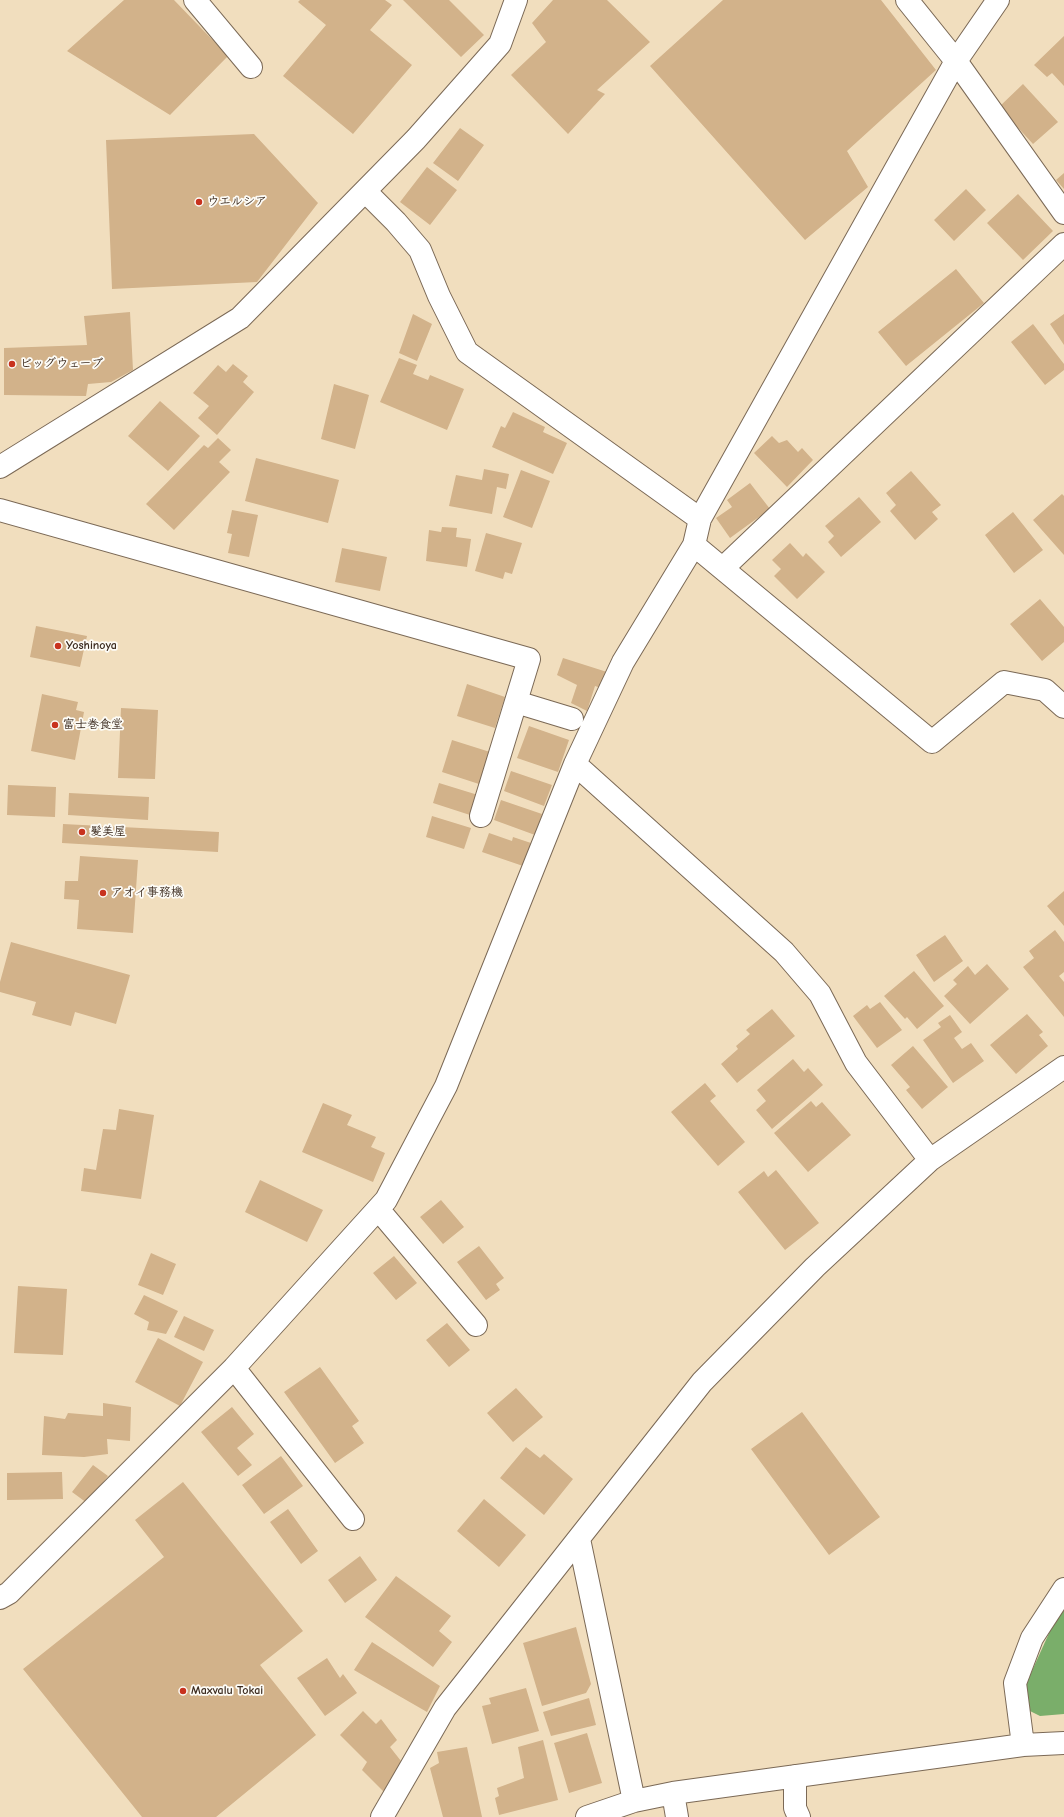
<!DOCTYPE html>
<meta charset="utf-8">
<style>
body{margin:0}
canvas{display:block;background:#f1debe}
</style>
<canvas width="1064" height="1817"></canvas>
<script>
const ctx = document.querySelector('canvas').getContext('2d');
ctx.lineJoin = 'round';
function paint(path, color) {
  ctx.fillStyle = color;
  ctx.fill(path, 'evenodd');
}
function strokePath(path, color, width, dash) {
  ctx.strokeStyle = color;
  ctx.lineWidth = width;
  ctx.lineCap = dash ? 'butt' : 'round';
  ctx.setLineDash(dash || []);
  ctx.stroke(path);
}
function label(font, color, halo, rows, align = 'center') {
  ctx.font = font + ' "Comic Neue","Klee One",sans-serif';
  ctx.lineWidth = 3.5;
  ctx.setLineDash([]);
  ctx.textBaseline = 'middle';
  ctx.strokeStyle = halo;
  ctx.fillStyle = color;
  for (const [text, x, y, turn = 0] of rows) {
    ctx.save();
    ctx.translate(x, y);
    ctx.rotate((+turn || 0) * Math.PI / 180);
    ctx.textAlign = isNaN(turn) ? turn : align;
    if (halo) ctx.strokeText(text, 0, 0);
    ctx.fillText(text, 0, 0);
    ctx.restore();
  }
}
const forest = new Path2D(`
 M1064 1607V1714L1040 1716 1030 1711 1026 1684 1055 1620Z`);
const building = new Path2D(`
 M124 0H174L228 56 170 115 67 51Z
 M300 0H385L392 5 370 30 412 65 353 134 283 76 326 25 298 2Z
 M403 0H449L484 35 461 57Z
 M553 0H607L650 42 597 90 605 94 568 134 511 75 546 42 532 23Z
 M723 0H881L936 70 847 151 868 187 805 240 650 66Z
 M1064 36V86L1052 73 1047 77 1034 65Z
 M1023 84 1058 122 1033 144 999 107Z
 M460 128 484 145 458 181 433 163Z
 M254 134 318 203 257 282 112 289 106 140Z
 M427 167 457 190 430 225 400 202Z
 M1064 173V189L1056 180Z
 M966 189 986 210 954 241 934 220Z
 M1018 194 1053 231 1023 260 987 223Z
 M956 269 984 303 906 366 878 332Z
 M130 312 133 370 111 382 88 384 86 396 4 395V348L87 345 84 316Z
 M413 314 432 324 417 361 399 353Z
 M1064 314V345L1050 324Z
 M1033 324 1064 364V370L1045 385 1011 342Z
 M399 358 417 365 413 374 428 380 430 375 464 389 447 430 380 402Z
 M233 364 248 376 243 382 254 392 217 435 198 418 209 406 193 393 218 365 226 372Z
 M334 384 369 395 355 449 321 439Z
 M160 401 200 436 168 471 128 436Z
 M513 412 545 427 543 432 567 443 553 474 492 447 501 426 505 428Z
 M772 436 779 443 787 440 798 452 802 448 813 460 787 487 754 453Z
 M218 438 231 450 219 462 230 472 174 530 146 504 204 445 208 448Z
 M256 458 339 480 328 523 245 501Z
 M484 469 509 474 506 489 497 487 492 514 449 506 456 475 482 480Z
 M521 470 550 481 532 528 503 517Z
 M911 471 941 505 932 512 938 519 915 540 890 511 896 505 886 493Z
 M750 483 770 509 730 538 716 518 732 507 727 500Z
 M1062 494 1064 496V555L1033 520Z
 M859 497 881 522 841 557 828 542 834 536 825 526Z
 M232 510 258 515 249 557 228 553 232 534 227 533Z
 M1013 512 1043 550 1014 573 985 535Z
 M442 527 457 528 456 537 471 539 467 567 426 561 429 530 441 532Z
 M486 533 522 543 512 574 505 572 503 579 475 571Z
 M790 543 803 557 806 553 825 572 797 599 774 576 781 569 772 560Z
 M342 548 387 557 380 591 335 582Z
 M1040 599 1064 627V642L1042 661 1010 624Z
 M36 626 87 636 80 667 30 657Z
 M563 658 607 672 601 688 595 686 587 711 571 703 577 685 557 675Z
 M467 684 505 697 495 728 457 716Z
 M42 694 78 702 76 710 84 712 75 760 31 751Z
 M121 708 158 710 155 779 118 778Z
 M529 726 569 740 558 772 517 758Z
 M452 740 490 752 479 784 442 772Z
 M511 771 552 785 544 806 504 791Z
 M439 783 478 795 470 815 433 803Z
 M8 785 56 787 55 817 7 815Z
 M69 793 149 797 148 820 68 815Z
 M501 800 542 814 535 835 494 820Z
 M432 816 471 828 464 849 426 837Z
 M63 824 219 832 218 852 62 843Z
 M489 833 512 841 513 837 531 843 523 866 482 852Z
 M80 856 138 860 133 933 77 929 79 900 64 899 65 881H78Z
 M1064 891V926L1047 906Z
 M1055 930 1064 942V972L1059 976 1064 982V1017L1023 967 1034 958 1029 951Z
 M945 935 963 961 934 982 916 955Z
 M11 942 130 975 116 1024 75 1012 71 1026 32 1015 36 1002 0 992V982Z
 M987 964 1009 989 970 1024 944 996 957 984 953 980 968 966 975 975Z
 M914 971 944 1006 917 1029 907 1017 905 1019 884 996Z
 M880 1002 902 1030 877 1048 853 1016 867 1005 870 1009Z
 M772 1009 795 1036 737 1083 721 1064 738 1049 736 1046 750 1034 746 1030Z
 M1027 1014 1043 1032 1039 1035 1048 1046 1016 1074 990 1045Z
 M950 1015 962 1032 954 1038 962 1049 971 1043 984 1061 953 1083 923 1040 941 1027 938 1023Z
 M913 1046 948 1087 922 1109 906 1090 910 1087 891 1065Z
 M793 1059 804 1072 808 1068 823 1085 772 1129 756 1110 766 1101 757 1090Z
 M705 1083 716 1096 710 1101 745 1142 718 1166 671 1112Z
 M811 1101 816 1107 822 1102 851 1135 808 1172 774 1133Z
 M323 1103 352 1115 347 1125 376 1137 371 1147 385 1153 373 1182 302 1152Z
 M119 1109 154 1115 141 1199 81 1191 84 1168 96 1170 103 1129 116 1130Z
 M776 1170 819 1223 785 1250 738 1192 764 1171 768 1177Z
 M260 1180 323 1210 307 1242 245 1212Z
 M441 1200 464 1227 443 1244 420 1217Z
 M479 1246 504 1278 496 1284 500 1290 486 1300 457 1262Z
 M151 1253 176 1264 163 1295 138 1285Z
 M394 1256 417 1283 396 1300 373 1273Z
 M18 1286 67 1289 63 1355 14 1353Z
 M144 1295 178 1311 166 1334 147 1330 149 1322 134 1314Z
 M184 1316 214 1330 204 1351 174 1337Z
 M447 1323 470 1350 449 1367 426 1340Z
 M158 1338 203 1362 180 1406 135 1382Z
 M320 1367 359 1421 352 1426 364 1443 335 1463 284 1392Z
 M516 1388 543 1417 513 1442 487 1413Z
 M103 1403 131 1407 130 1441 107 1439 108 1454 84 1457 42 1455 44 1416 65 1419 68 1413 103 1416Z
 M232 1407 254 1434 237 1448 252 1465 238 1476 201 1432Z
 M802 1412 880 1517 829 1555 751 1449Z
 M526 1447 540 1458 544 1454 573 1479 544 1515 500 1478Z
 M281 1456 303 1486 264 1514 242 1485Z
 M93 1465 108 1476 87 1503 72 1492Z
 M62 1472 63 1499 7 1500V1473Z
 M183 1482 303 1631 260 1665 316 1735 216 1817H142L23 1669 164 1557 135 1520Z
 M484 1499 526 1535 499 1567 457 1531Z
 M288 1509 318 1551 301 1564 270 1522Z
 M360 1556 377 1580 345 1603 328 1580Z
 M396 1576 451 1616 439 1631 452 1642 433 1667 365 1617Z
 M576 1627 591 1684 586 1693 542 1706 523 1643Z
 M372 1642 440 1686 427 1712 354 1670Z
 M327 1658 340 1678 343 1674 357 1693 325 1716 297 1678Z
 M526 1688 539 1731 492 1744 482 1706 491 1704 489 1698Z
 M589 1698 596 1725 551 1736 543 1712Z
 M363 1711 376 1724 381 1719 397 1740 390 1747 401 1761 384 1792 362 1770 367 1762 340 1735Z
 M587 1733 602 1783 569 1793 554 1743Z
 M543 1740 558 1800 499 1815 495 1798 499 1796 497 1788 524 1778 518 1747Z
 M467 1747 482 1817H443L430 1768 439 1763 437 1752Z`);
const minor = new Path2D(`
 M195 0 251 67
 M907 0 956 61 1064 213
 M366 192 396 222 420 250 439 296 467 352 700 519
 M0 467 240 318 416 139 500 44 516 0
 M0 510 529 659 481 816
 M694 545 932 742 1004 682 1045 690 1064 707
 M723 568 1064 244
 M516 702 572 719
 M575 764 784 952 820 994 856 1063 930 1160
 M378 1209 476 1325
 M234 1368 353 1519
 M579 1539 634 1801
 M0 1598 9 1593 234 1368 386 1200 446 1086 575 764 623 662 694 545 700 519 956 61 998 0
 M1023 1745 1015 1683 1032 1638 1064 1589
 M795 1776V1808L799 1817
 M673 1793 677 1817
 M382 1817 445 1708 702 1382 815 1267 930 1160 1064 1067
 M587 1817 634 1801 673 1793 1023 1745 1064 1743`);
const markers = [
 [199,202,4,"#c8321e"],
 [12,364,4,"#c8321e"],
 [58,646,4,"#c8321e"],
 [55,725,4,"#c8321e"],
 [82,832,4,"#c8321e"],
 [103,893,4,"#c8321e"],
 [183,1691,4,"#c8321e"]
];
const poiNames = [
 ["ウエルシア",207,202],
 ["ビッグウェーブ",20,364],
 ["Yoshinoya",66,646],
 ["富士巻食堂",63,725],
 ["髪美屋",90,832],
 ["アオイ事務機",111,893],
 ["Maxvalu Tokai",191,1691]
];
paint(forest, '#7aae6a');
paint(building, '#d2b28a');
strokePath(minor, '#7b6956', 24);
strokePath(minor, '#fff', 22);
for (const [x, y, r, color] of markers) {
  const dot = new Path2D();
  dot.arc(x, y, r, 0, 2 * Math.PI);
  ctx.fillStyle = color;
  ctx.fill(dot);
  strokePath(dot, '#fdfcf7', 1.5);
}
label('bold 12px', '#3b2a1e', '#fdfcf7', poiNames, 'left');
</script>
